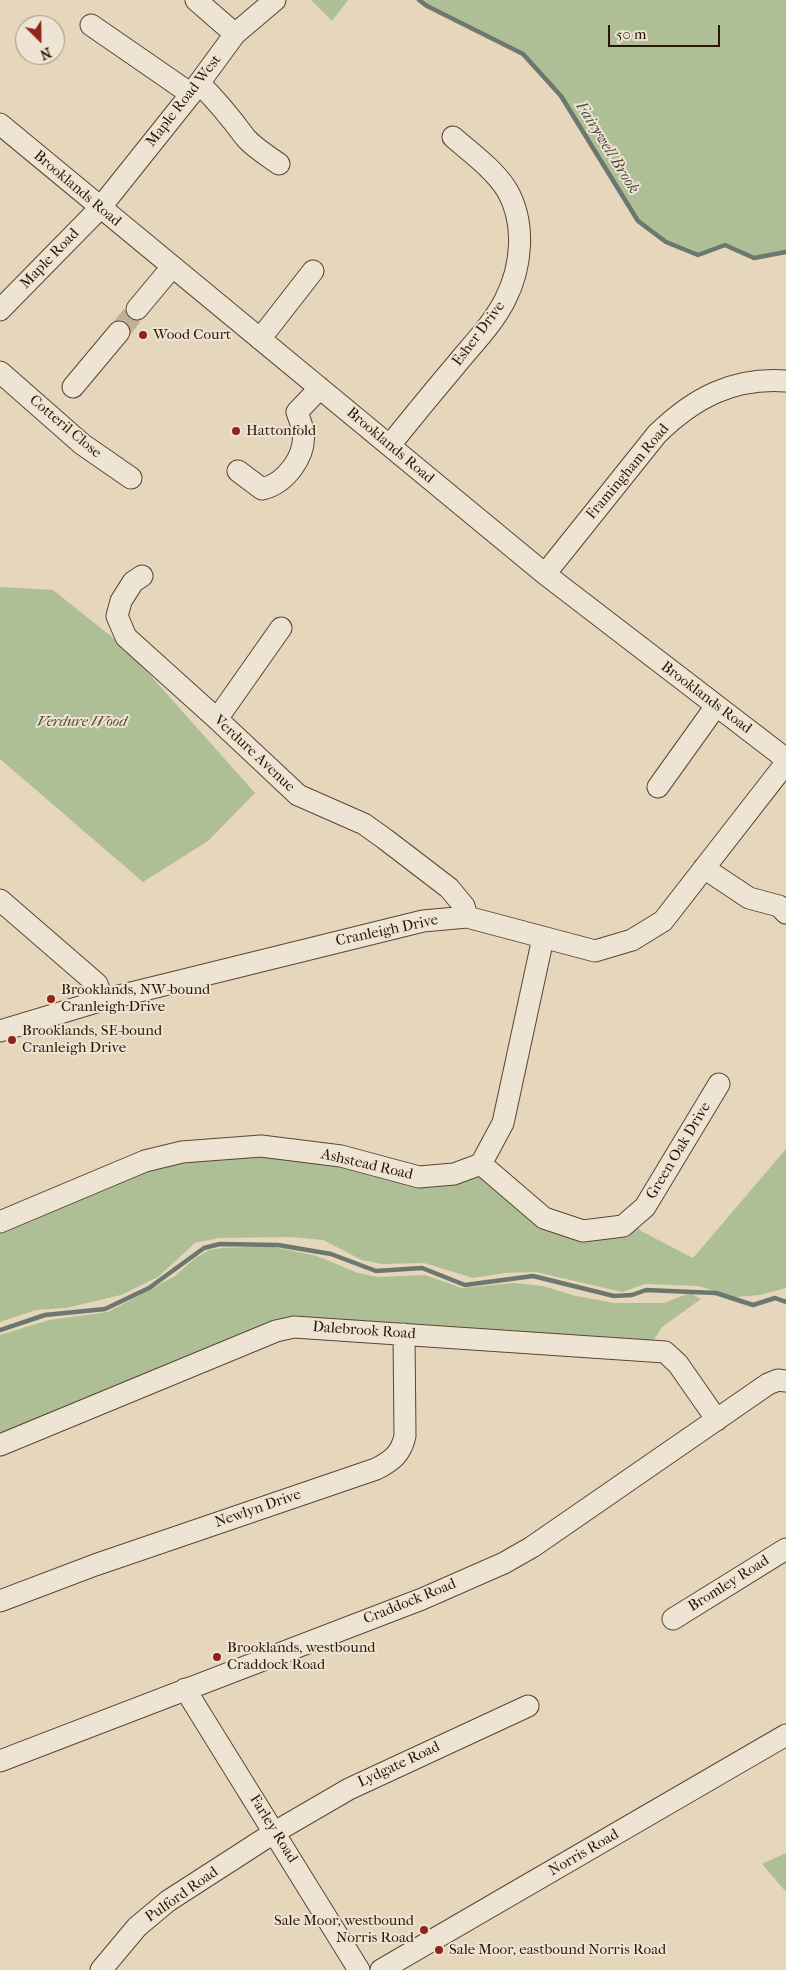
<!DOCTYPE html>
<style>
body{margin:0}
#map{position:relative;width:786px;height:1970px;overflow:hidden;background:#e5d6bc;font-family:"IM FELL French Canon",serif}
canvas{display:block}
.north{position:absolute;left:15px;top:15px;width:50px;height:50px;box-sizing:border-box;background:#eee4d3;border:1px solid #a09281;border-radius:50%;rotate:157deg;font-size:14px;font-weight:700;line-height:20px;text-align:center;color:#2b1605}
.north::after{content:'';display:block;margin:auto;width:18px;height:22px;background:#8f2418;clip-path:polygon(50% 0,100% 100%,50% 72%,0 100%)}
.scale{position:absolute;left:608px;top:25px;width:112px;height:22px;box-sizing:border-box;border:2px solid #2b1605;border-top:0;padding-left:6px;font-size:15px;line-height:18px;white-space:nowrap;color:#2b1605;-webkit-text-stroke:4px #eee4d3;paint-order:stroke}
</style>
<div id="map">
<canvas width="786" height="1970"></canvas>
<div class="north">N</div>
<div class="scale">50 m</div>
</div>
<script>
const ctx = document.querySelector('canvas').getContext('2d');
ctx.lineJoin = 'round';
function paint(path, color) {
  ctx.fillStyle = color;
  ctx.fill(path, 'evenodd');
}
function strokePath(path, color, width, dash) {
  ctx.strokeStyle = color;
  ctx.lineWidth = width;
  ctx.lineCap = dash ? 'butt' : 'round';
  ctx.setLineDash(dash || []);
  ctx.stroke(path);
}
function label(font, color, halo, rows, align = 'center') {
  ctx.font = font + ' "IM FELL French Canon",serif';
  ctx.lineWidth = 4;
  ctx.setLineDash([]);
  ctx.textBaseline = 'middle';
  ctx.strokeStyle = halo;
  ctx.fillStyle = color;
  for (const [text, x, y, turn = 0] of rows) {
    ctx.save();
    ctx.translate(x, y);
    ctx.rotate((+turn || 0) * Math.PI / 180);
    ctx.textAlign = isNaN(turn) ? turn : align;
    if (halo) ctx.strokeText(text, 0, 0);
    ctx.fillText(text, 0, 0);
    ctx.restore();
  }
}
const green = new Path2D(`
 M311 0H348L332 21Z
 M419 0H786V252L754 258 725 245 698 255 666 242 638 221 561 96 524 54 427 6Z
 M0 587 53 590 127 649 255 793 208 841 143 882 0 759Z
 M786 1149V1288L760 1295 735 1297 698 1286 645 1284 622 1292 536 1272 505 1273 473 1278 424 1263 382 1264 362 1260 323 1240 291 1237 219 1238 195 1243 158 1277 121 1295 66 1308 36 1310 0 1322V1230L152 1168 205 1159 269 1155 332 1163 481 1169 547 1226 634 1223 641 1231 693 1258Z
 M269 1246 317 1256 358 1273 378 1277 425 1275 462 1288 514 1283 543 1286 576 1296 615 1303H664L690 1293 701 1299 662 1327 652 1343 295 1319 0 1439V1335L49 1320 108 1312 175 1276 194 1259 209 1250 223 1248Z
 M786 1853V1892L762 1864Z`);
const stream = new Path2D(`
 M419 0 427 6 523 54 561 96 638 221 666 242 698 255 725 245 754 258 786 252
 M0 1330 45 1315 105 1309 149 1288 204 1248 220 1244 278 1245 331 1254 376 1271 422 1268 465 1285 533 1276 614 1296 632 1295 646 1290 716 1293 753 1305 775 1298 786 1302`);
const minorTunnel = new Path2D(`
 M119 332 137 309`);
const minor = new Path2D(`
 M196 0 235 34
 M91 25 191 94
 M199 83C216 100 231 118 245 137 253 147 268 156 279 164
 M0 124 545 574 786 759
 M137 309 172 267
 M0 310 100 208 191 94 235 34 275 0
 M260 339 313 271
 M0 372 82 444 131 478
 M73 387 119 332
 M390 445C411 419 433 392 455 366 472 345 493 324 505 300 522 267 526 223 507 190 494 169 471 153 453 137
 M238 471 262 489C285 484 307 456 303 431 302 425 299 418 297 412L320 388
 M545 574 657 434C694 398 733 377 786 381
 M142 576 133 582 121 601 117 616 126 637 217 719 298 795 364 824 385 839 449 888 464 906 467 917
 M217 719 281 628
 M658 787 716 706
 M704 868 749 898 779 906 786 913
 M0 900 97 984 103 1000
 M0 1031 103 1000 423 921 467 917 595 951 632 940 663 921 786 763
 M481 1164 544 1218 583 1231 623 1226 645 1207 719 1084
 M0 1222 145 1161 182 1152 261 1146 341 1156 419 1177 454 1174 481 1164 503 1123 543 938
 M0 1445 276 1331 294 1327 665 1352 678 1364 717 1420
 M0 1601 95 1565 376 1469C392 1461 401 1454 405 1436L404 1334
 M673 1619 786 1549
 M185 1689 359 1970
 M0 1761 422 1599 504 1563 532 1547 768 1384 778 1380 786 1381
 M101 1970 137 1927 168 1901 275 1832 349 1789 528 1706
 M381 1970 786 1735`);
const markers = [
 [143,335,5,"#8f2418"],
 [236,431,5,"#8f2418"],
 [51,999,5,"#8f2418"],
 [12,1040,5,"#8f2418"],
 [217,1657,5,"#8f2418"],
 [424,1930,5,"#8f2418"],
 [439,1950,5,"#8f2418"]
];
const streetNames = [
 ["Maple Road West",184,101,-52],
 ["Brooklands Road",77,189,40],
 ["Maple Road",50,259,-46],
 ["Esher Drive",479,334,-53],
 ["Cotteril Close",65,427,40],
 ["Brooklands Road",390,446,40],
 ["Framingham Road",628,472,-50],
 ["Brooklands Road",706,698,37],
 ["Verdure Avenue",254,754,43],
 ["Cranleigh Drive",387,931,-12],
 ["Green Oak Drive",679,1151,-59],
 ["Ashstead Road",367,1165,13],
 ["Dalebrook Road",364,1331,4],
 ["Newlyn Drive",258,1509,-19],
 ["Bromley Road",729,1584,-32],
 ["Craddock Road",410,1602,-22],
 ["Lydgate Road",399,1765,-25],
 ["Farley Road",273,1829,58],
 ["Norris Road",584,1853,-30],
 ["Pulford Road",182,1895,-35]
];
const poiNames = [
 ["Wood Court",153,335],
 ["Hattonfold",246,431],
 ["Brooklands, NW-bound",61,990],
 ["Cranleigh Drive",61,1007],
 ["Brooklands, SE-bound",22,1031],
 ["Cranleigh Drive",22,1048],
 ["Brooklands, westbound",227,1648],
 ["Craddock Road",227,1665],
 ["Sale Moor, westbound",414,1921,"right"],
 ["Norris Road",414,1938,"right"],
 ["Sale Moor, eastbound Norris Road",449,1950]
];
const parkNames = [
 ["Verdure Wood",82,722]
];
const waterNames = [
 ["Fairywell Brook",607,148,58]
];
paint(green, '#afbf95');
strokePath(stream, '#6c7770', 4.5);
strokePath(minorTunnel, '#c0b097', 21, [21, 11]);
strokePath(minor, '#5a4633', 23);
strokePath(minor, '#eee4d3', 21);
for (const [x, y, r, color] of markers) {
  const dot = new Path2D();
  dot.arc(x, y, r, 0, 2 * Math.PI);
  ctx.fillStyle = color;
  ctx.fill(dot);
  strokePath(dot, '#eee4d3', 2);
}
label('15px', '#2b1605', '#eee4d3', streetNames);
label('15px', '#2b1605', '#eee4d3', poiNames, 'left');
label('italic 15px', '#534930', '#eee4d3', parkNames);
label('italic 16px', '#514e44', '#eee4d3', waterNames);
</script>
